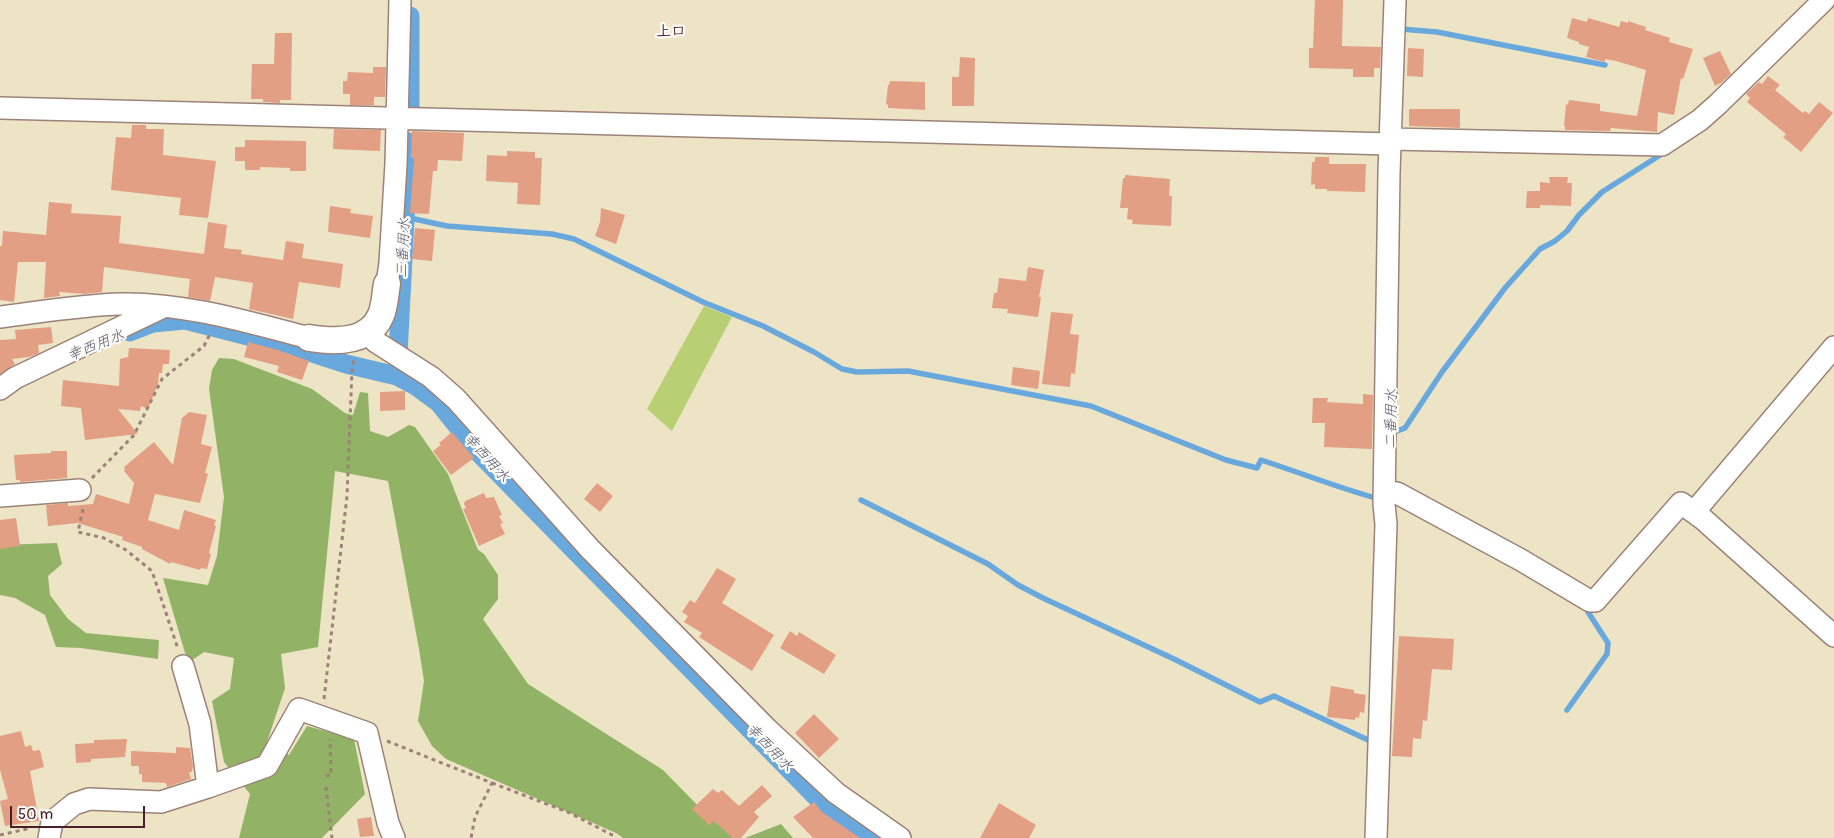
<!DOCTYPE html>
<meta charset="utf-8">
<style>
body{margin:0}
#map{position:relative;width:1834px;height:838px;overflow:hidden;background:#ede4c6;font-family:Pangolin,sans-serif}
canvas{display:block}
.scale{position:absolute;left:10px;top:806px;width:135px;height:22px;box-sizing:border-box;border:2px solid #4a1f2b;border-top:0;padding-left:6px;font-size:15px;line-height:18px;white-space:nowrap;color:#4a1f2b;-webkit-text-stroke:4px #fdfcf7;paint-order:stroke}
</style>
<div id="map">
<canvas width="1834" height="838"></canvas>
<div class="scale">50 m</div>
</div>
<script>
const ctx = document.querySelector('canvas').getContext('2d');
ctx.lineJoin = 'round';
function paint(path, color) {
  ctx.fillStyle = color;
  ctx.fill(path, 'evenodd');
}
function strokePath(path, color, width, dash) {
  ctx.strokeStyle = color;
  ctx.lineWidth = width;
  ctx.lineCap = dash ? 'butt' : 'round';
  ctx.setLineDash(dash || []);
  ctx.stroke(path);
}
function label(font, color, halo, rows, align = 'center') {
  ctx.font = font + ' Pangolin,"Klee One",sans-serif';
  ctx.lineWidth = 4.5;
  ctx.setLineDash([]);
  ctx.textBaseline = 'middle';
  ctx.strokeStyle = halo;
  ctx.fillStyle = color;
  for (const [text, x, y, turn = 0] of rows) {
    ctx.save();
    ctx.translate(x, y);
    ctx.rotate((+turn || 0) * Math.PI / 180);
    ctx.textAlign = isNaN(turn) ? turn : align;
    if (halo) ctx.strokeText(text, 0, 0);
    ctx.fillText(text, 0, 0);
    ctx.restore();
  }
}
const green = new Path2D(`
 M704 306 732 317 672 431 647 409Z`);
const forest = new Path2D(`
 M219 358 234 359 312 389 345 413 353 415 360 392 368 393 370 431 388 437 409 425 415 427 448 474 478 550 484 554 498 575V599L483 619 528 684 663 770 711 819 737 838H623L616 833 446 759 432 746 418 721 424 681 419 649 388 481 335 471 318 647 281 654 285 688 267 742 289 755 307 726 354 739 365 794 322 838H239L250 794 224 762 212 701 230 689 234 658 204 652 188 663 163 578 208 585 217 556 224 497 209 389 212 370Z
 M57 543 62 564 48 576 50 595 68 619 86 633 159 640 158 659 81 648 56 647 45 615 15 598 0 595V545Z
 M781 824 793 838H745Z`);
const stream = new Path2D(`
 M1401 29 1437 32 1605 65
 M405 217 447 226 552 234 574 239 703 302 763 326 814 352 842 369 857 372 908 371 1091 406 1226 460 1257 468 1261 460C1301 473 1339 488 1379 499
 M1392 433 1405 428 1442 372 1505 288 1540 249 1555 241 1567 231 1579 215 1602 192 1665 152
 M861 500 988 564 1018 585 1043 598 1174 659 1260 702 1274 696 1368 740
 M1567 710 1607 654 1608 643 1588 612 1590 607`);
const canal = new Path2D(`
 M410 115V16
 M130 332 153 323 185 320 303 350 346 364 397 376 416 386 439 403 478 452 832 813 871 838
 M398 355 409 142`);
const building = new Path2D(`
 M1315 0H1343L1342 46 1381 47 1380 68H1374V77H1353V69L1309 68V48H1313Z
 M1572 18 1587 22 1588 18 1619 27 1621 21 1628 23V21L1646 27 1645 30 1670 38 1669 42 1693 49 1683 79 1681 78 1674 115 1658 112 1657 132 1611 128 1610 131 1565 130V126H1564L1566 104 1568 105 1569 100 1600 104V111L1637 116 1646 70 1616 61 1605 59V62L1586 57 1589 47 1579 44V42L1567 38Z
 M275 33H292L291 100H280V103L263 102V99H251L252 64H274Z
 M1408 48 1424 49 1423 77 1407 76Z
 M1720 51 1731 74 1721 83 1715 86 1703 58Z
 M960 57 975 58 974 106H952V77H959Z
 M373 67H386L385 97H374V105H350V94H343V81H347L348 72 373 73Z
 M1768 76 1780 85 1775 90 1803 113 1805 111 1809 114 1819 102 1833 113 1801 152 1783 137 1786 134 1747 102 1750 98 1746 94 1759 82 1762 84Z
 M890 81 925 82V110L888 108V105L886 104 888 85H889Z
 M1409 109H1460V128L1409 126Z
 M132 125H146V129H164L163 155 216 161 208 218 179 215 181 198 111 190 116 137 131 138Z
 M334 129 381 130 380 151 333 149Z
 M412 131 464 133 462 161 438 160 437 171H433L429 214 410 213 414 158H411Z
 M245 140 306 141V171H290V168L260 167V170H245V161H235V147H245Z
 M507 151 535 152V158H542L540 205 517 204 518 183 486 181 487 155 507 156Z
 M1315 157H1329V164H1366L1365 192 1327 191V189H1315V184L1311 185 1312 162H1315Z
 M1125 175 1170 179 1169 196H1172L1171 226 1132 224 1133 220 1127 219 1128 208H1120L1123 178H1125Z
 M1549 177H1568L1567 183H1572L1571 206 1540 205V208H1526L1527 191H1540V182L1550 183Z
 M49 202 72 204 71 213 121 216 119 243 204 254 208 222 227 225 224 248 242 250 241 254 283 260 286 241 304 244 302 258 343 264 340 288 299 282 293 319 249 309 253 283 215 277 210 301 188 297 190 279 104 267 102 292 85 294 59 292 60 296 44 298 46 262H18L14 302 0 300V246H2L3 231 46 235Z
 M330 206 351 209 350 213 373 216 370 238 328 232Z
 M601 208 625 215 616 244 595 236 600 222Z
 M415 228 435 230 432 261 412 259Z
 M1028 267 1044 270 1039 297H1041L1038 317 1007 313 1008 309 992 308 994 293H997L999 278 1026 281Z
 M1051 312 1073 314 1070 334 1079 335 1075 374 1071 373 1070 387 1042 384Z
 M51 327 53 343 38 345 39 353 29 357 12 359 15 364 0 374V340L16 339 15 330Z
 M248 342 278 350 309 361 302 380 277 372 279 366 244 357Z
 M129 348 170 350 169 364H163L162 373H159L158 384 148 409 141 406 140 411 118 409 138 434 85 440 81 408 61 406 63 380 119 386 120 359 128 357Z
 M1013 367 1040 371 1038 389 1011 385Z
 M405 391V410L380 411V392Z
 M1363 394 1373 395 1372 449 1324 447 1325 423H1312L1313 398H1328L1327 402 1363 404Z
 M189 412 207 415 201 444 212 447 205 473 208 474 200 503 155 494 148 520 179 530 184 510 216 520 214 525 216 526 209 553 211 554 207 569 201 568 200 570 171 562 170 564 142 549V547L122 540 123 537 78 523 48 526 46 505 68 503V506L93 504 96 494 129 504 134 483 124 471 125 469 124 467 154 442 173 465 182 418Z
 M452 432 474 458 451 475 433 451 441 445 439 443Z
 M51 451H67V478L20 482V480H16L14 455 51 453Z
 M597 483 613 496 600 512 584 499Z
 M484 493 486 498 494 497 502 515 499 516 503 523 500 524 505 534 479 546 463 509 466 508 464 504 465 501Z
 M16 518 20 546 0 549V520Z
 M717 568 736 579 722 603 774 635 752 671 699 637 702 633 684 622 688 616 682 612 690 600 695 603Z
 M790 631 797 636 799 632 836 655 824 674 780 648Z
 M1399 636 1454 639 1452 670 1432 669 1427 721 1423 720 1421 739 1413 738 1412 757 1392 756Z
 M1331 686 1354 690V693L1366 695 1364 713 1360 712 1359 718 1356 717 1355 720 1327 717Z
 M814 714 839 739 819 758 795 733Z
 M21 731 25 747 31 745 33 751 40 750 44 767 30 771 39 821 5 826 0 801 8 799 0 770V736Z
 M127 739 125 757 91 759V762L76 763 75 744 94 743V740Z
 M176 747 190 748 193 766 192 772H189L191 779 167 787 166 783 142 782V774H139V766H131V751L176 753Z
 M762 785 772 796 754 812 759 817 741 838H733L714 821 709 825 692 809 713 789 718 793 722 790 739 806Z
 M814 802 822 812 860 838H813L793 817Z
 M999 803 1036 825 1029 838H980Z
 M371 817 374 836 360 837 357 819Z`);
const path = new Path2D(`
 M92 478 134 435 162 379 204 346 211 332
 M83 509 78 532 104 538 126 550 152 571 178 649
 M324 699 347 496 352 370 354 360
 M387 741 492 783 475 817 471 838
 M326 776 331 775 330 739
 M492 783 570 813 614 836 613 838
 M326 787 332 838
 M0 835 31 828`);
const minor = new Path2D(`
 M0 108 1391 144
 M1391 139 1662 145 1700 120 1718 104 1824 0
 M387 284 390 263 396 164 400 0
 M0 317C40 312 81 305 121 304 185 303 248 322 309 338
 M367 332 376 342 431 377 456 399 590 549 767 729 836 793 900 838
 M0 389 15 378 161 308
 M1385 491 1397 493 1521 560 1590 601H1595L1681 503 1703 519 1834 636
 M0 496 80 490
 M1694 512 1834 347
 M183 666 200 724 208 787
 M49 838 52 822 74 804 89 799 161 802 208 787 267 766 299 709 367 733 388 823 394 838
 M1376 838 1386 524 1384 504 1389 173 1395 0`);
const tertiary = new Path2D(`
 M309 338C334 342 369 344 381 315 385 306 385 294 387 284`);
const neighbourhoodNames = [
 ["上口",671,32]
];
const waterNames = [
 ["三番用水",404,248,-87],
 ["幸西用水",96,346,-22],
 ["二番用水",1392,419,-89],
 ["幸西用水",486,458,48],
 ["幸西用水",769,748,46]
];
paint(green, '#b9cf73');
paint(forest, '#92b265');
strokePath(stream, '#69a8dc', 5.5);
strokePath(canal, '#69a8dc', 19);
paint(building, '#e29f84');
strokePath(minor, '#9c8278', 24);
strokePath(tertiary, '#9c8278', 29);
strokePath(path, '#9c8278', 3, [4, 4]);
strokePath(minor, '#fff', 21);
strokePath(tertiary, '#fff', 26);
label('bold 15px', '#4a1f2b', '#fdfcf7', neighbourhoodNames);
label('italic 15px', '#565672', '#fdfcf7', waterNames);
</script>
